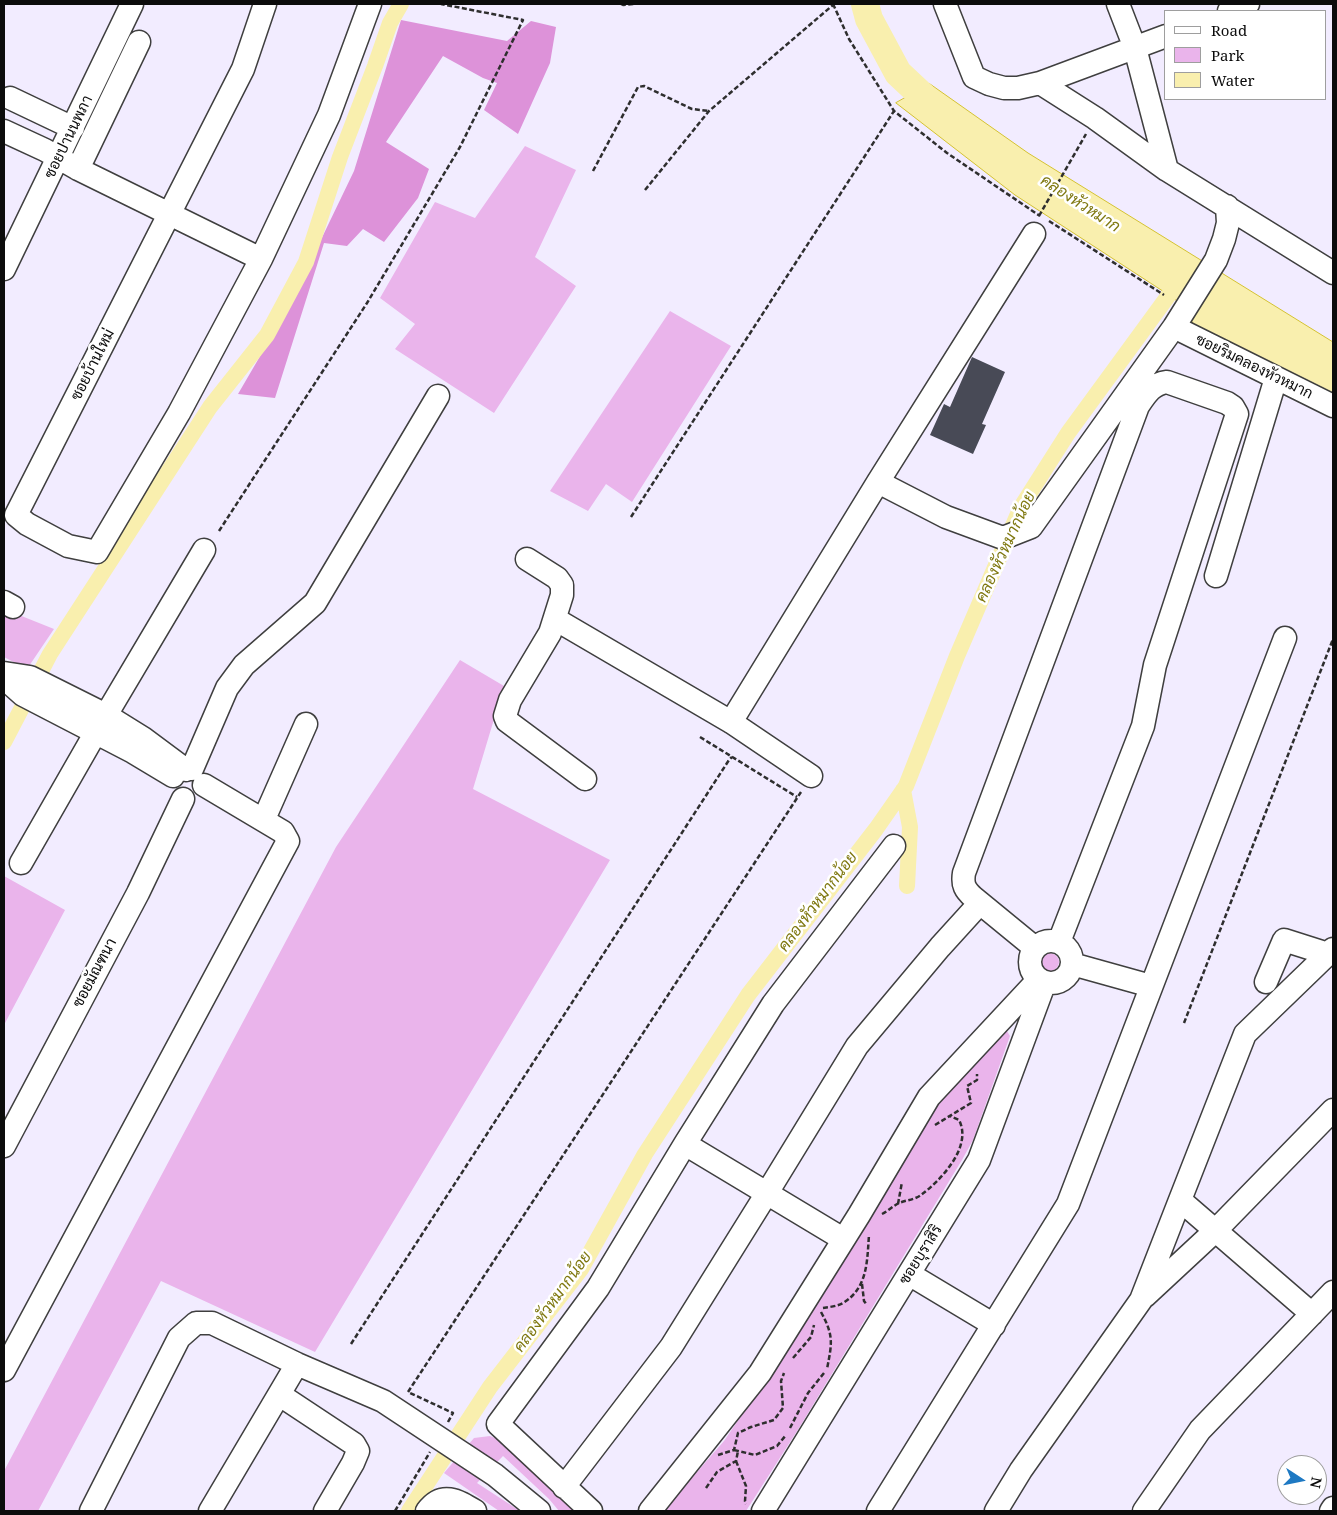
<!DOCTYPE html>
<meta charset="utf-8">
<style>
body{margin:0}
#map{position:relative;width:1337px;height:1515px;overflow:hidden;background:#f2ecff;font-family:"Noto Serif",serif}
canvas{display:block}
.frame{position:absolute;inset:0;border:5px solid #0c0c0c;pointer-events:none}
.legend{position:absolute;left:1164px;top:10px;width:162px;height:90px;box-sizing:border-box;background:#fff;border:1px solid #9e9e9e;margin:0;padding:6px 9px;list-style:none;font-size:15px;color:#0c0c0c}
.legend li{display:flex;align-items:center;gap:10px;height:25px}
.legend b{width:25px;border:1px solid #9e9e9e}
.north{position:absolute;left:1277px;top:1455px;width:50px;height:50px;box-sizing:border-box;background:#fff;border:1px solid #9e9e9e;border-radius:50%;rotate:101deg;font-size:14px;font-weight:700;line-height:20px;text-align:center;color:#0c0c0c}
.north::after{content:'';display:block;margin:auto;width:18px;height:22px;background:#1e79c3;clip-path:polygon(50% 0,100% 100%,50% 72%,0 100%)}
</style>
<div id="map">
<canvas width="1337" height="1515"></canvas>
<div class="frame"></div>
<ul class="legend">
<li><b style="height:6px;background:#fff"></b>Road</li>
<li><b style="height:14px;background:#eab4eb"></b>Park</li>
<li><b style="height:14px;background:#f9efae"></b>Water</li>
</ul>
<div class="north">N</div>
</div>
<script>
const ctx = document.querySelector('canvas').getContext('2d');
ctx.lineJoin = 'round';
function paint(path, color) {
  ctx.fillStyle = color;
  ctx.fill(path, 'evenodd');
}
function strokePath(path, color, width, dash) {
  ctx.strokeStyle = color;
  ctx.lineWidth = width;
  ctx.lineCap = dash ? 'butt' : 'round';
  ctx.setLineDash(dash || []);
  ctx.stroke(path);
}
function label(font, color, halo, rows, align = 'center') {
  ctx.font = font + ' "Noto Serif",Sarabun,serif';
  ctx.lineWidth = 5;
  ctx.setLineDash([]);
  ctx.textBaseline = 'middle';
  ctx.strokeStyle = halo;
  ctx.fillStyle = color;
  for (const [text, x, y, turn = 0] of rows) {
    ctx.save();
    ctx.translate(x, y);
    ctx.rotate((+turn || 0) * Math.PI / 180);
    ctx.textAlign = isNaN(turn) ? turn : align;
    if (halo) ctx.strokeText(text, 0, 0);
    ctx.fillText(text, 0, 0);
    ctx.restore();
  }
}
const green = new Path2D(`
 M525 146 576 170 535 257 576 286 494 413 395 349 415 324 380 298 435 202 475 218Z
 M670 311 731 346 632 502 606 484 588 511 550 491Z
 M4 609 54 629 27 669 4 657Z
 M460 660 504 686 473 789 610 860 315 1352 161 1281 38 1511H4V1471L336 847Z
 M4 876 65 910 4 1025Z
 M1041 962a9 9 0 1 1 18 0a9 9 0 1 1-18 0Z
 M1000 1030 1007 1031 1010 1036 973 1140 962 1160 799 1428 746 1511H663L724 1441 767 1378 932 1107Z
 M490 1436 502 1441 581 1511H559L549 1499 503 1456 477 1483 520 1511H499L444 1473 474 1438Z`);
const forest = new Path2D(`
 M401 20 507 41 531 21 556 27 550 63 518 134 484 110 497 83 483 78 443 56 386 142 429 169 418 198 384 242 363 229 347 246 324 243 275 398 238 394 266 346 316 250 354 171Z`);
const water = new Path2D(`
 M930 84 1028 153 1333 342V399L1196 327 1175 299 1015 195 896 103Z`);
const canal = new Path2D(`
 M4 742 50 654 210 407 267 335 306 262 340 157 375 66 390 23 401 4
 M903 790 910 827 907 886
 M409 1511 490 1387 581 1269 645 1154 748 995 876 829 906 786 957 656 1021 507 1068 433 1182 277`);
const river = new Path2D(`
 M865 4 869 19 898 73 945 117`);
const building = new Path2D(`
 M972 357 1005 372 982 424 986 425 973 454 930 435 944 404 950 407Z`);
const path = new Path2D(`
 M621 4 623 5 634 4
 M833 4 849 39 894 111 947 153 1040 216
 M593 171 638 87 644 86 692 109 709 111
 M645 190 709 111 833 5
 M1039 216 1086 134
 M1049 221 1164 295
 M631 517 894 111
 M219 531 367 303 460 147 523 20 441 4
 M700 737 797 797
 M1184 1023 1333 639
 M935 1125 971 1103 967 1086 977 1080V1074
 M898 1204 902 1182
 M882 1214C888 1211 893 1206 899 1203 906 1200 914 1200 921 1195 940 1181 973 1147 959 1120L950 1116
 M862 1284 864 1301 867 1305
 M823 1308C830 1307 838 1306 843 1303 868 1288 867 1261 869 1235
 M821 1312C834 1336 832 1343 827 1369
 M351 1344 729 760 732 757
 M793 1358 811 1337 814 1325
 M448 1422 453 1413 408 1392 801 792
 M790 1428 808 1393 824 1373
 M734 1450 755 1455 777 1446 786 1435
 M718 1455 734 1450 738 1433 751 1427 774 1420 783 1408 781 1381 784 1373
 M736 1461 746 1486 745 1501 746 1504
 M706 1488 717 1472 736 1461 738 1451
 M395 1511 430 1452`);
const minor = new Path2D(`
 M265 4 243 69 16 515 27 524 68 546 97 552 179 413 261 259 329 115 370 4
 M945 4 974 77 989 84 1004 88H1018L1040 83 1166 36
 M1118 4 1135 48 1167 170
 M1229 11 1248 4
 M1040 83 1095 118 1167 170 1333 273
 M10 98 73 128
 M4 131 45 150 78 169 261 259
 M78 169 139 42
 M4 269 132 4
 M1174 327 1333 406
 M878 482 946 517 1003 538 1031 527 1174 327 1216 260 1224 239 1228 223 1227 206
 M527 559 557 578 562 585V595L550 633 510 700 505 716 507 721 585 779
 M1216 576 1276 378
 M4 602 13 607
 M555 619 731 722 811 776
 M4 673 30 677 106 715 143 738 186 770
 M4 678 23 695 133 752 173 776
 M731 722 878 482 1034 234
 M192 769 227 688 244 665 315 603 438 396
 M264 819 306 724
 M21 863 96 732 204 550
 M1030 962a21 21 0 1 1 42 0a21 21 0 1 1-42 0Z
 M1035 948 974 898C965 890 962 885 964 873L1138 406C1146 394 1152 384 1167 382L1227 403 1233 407 1237 414 1155 665 1143 726 1059 942
 M1072 964 1151 986
 M1266 982 1284 940 1328 954
 M685 1144 843 1239
 M4 1146 138 893 183 799
 M1180 1200 1245 1034 1333 949
 M909 1274 994 1325
 M1145 1296 1215 1231 1333 1110
 M4 1370 288 841 283 832 204 785
 M280 1395 354 1444 358 1451 353 1463 325 1511
 M564 1487 671 1347 767 1193 857 1046 940 947 980 903
 M91 1511 179 1338 196 1323H212L297 1364 383 1401 495 1475 539 1511
 M210 1511 297 1364
 M427 1511C442 1491 457 1500 475 1511
 M591 1511 498 1424 598 1288 685 1144 773 1004 894 846
 M650 1511 760 1373 859 1215 929 1097 1039 979
 M763 1511 979 1160 1045 982
 M878 1511 1068 1204 1285 638
 M996 1511 1021 1470 1141 1300 1180 1200 1312 1314
 M1144 1511 1200 1430 1333 1292
 M1331 1511 1333 1508`);
const streetNames = [
 ["ซอยปานนพภา",69,137,-64],
 ["ซอยบ้านใหม่",93,365,-63],
 ["ซอยริมคลองหัวหมาก",1254,367,26],
 ["ซอยมัณฑนา",95,973,-62],
 ["ซอยบุราสิริ",921,1255,-58]
];
const waterNames = [
 ["คลองหัวหมาก",1080,204,33],
 ["คลองหัวหมากน้อย",1006,547,-65],
 ["คลองหัวหมากน้อย",818,902,-53],
 ["คลองหัวหมากน้อย",553,1302,-54]
];
paint(green, '#eab4eb');
paint(forest, '#dd92d9');
paint(water, '#f9efae');
strokePath(water, '#d4c231', 1);
strokePath(canal, '#f9efae', 16);
strokePath(river, '#f9efae', 28);
paint(building, '#484a56');
strokePath(minor, '#3f3f3f', 25);
strokePath(path, '#2e2e2e', 2.5, [5, 2.5]);
strokePath(minor, '#fff', 22);
label('15px', '#0c0c0c', '#fff', streetNames);
label('italic 16px', '#7f7810', '#fff', waterNames);
</script>
